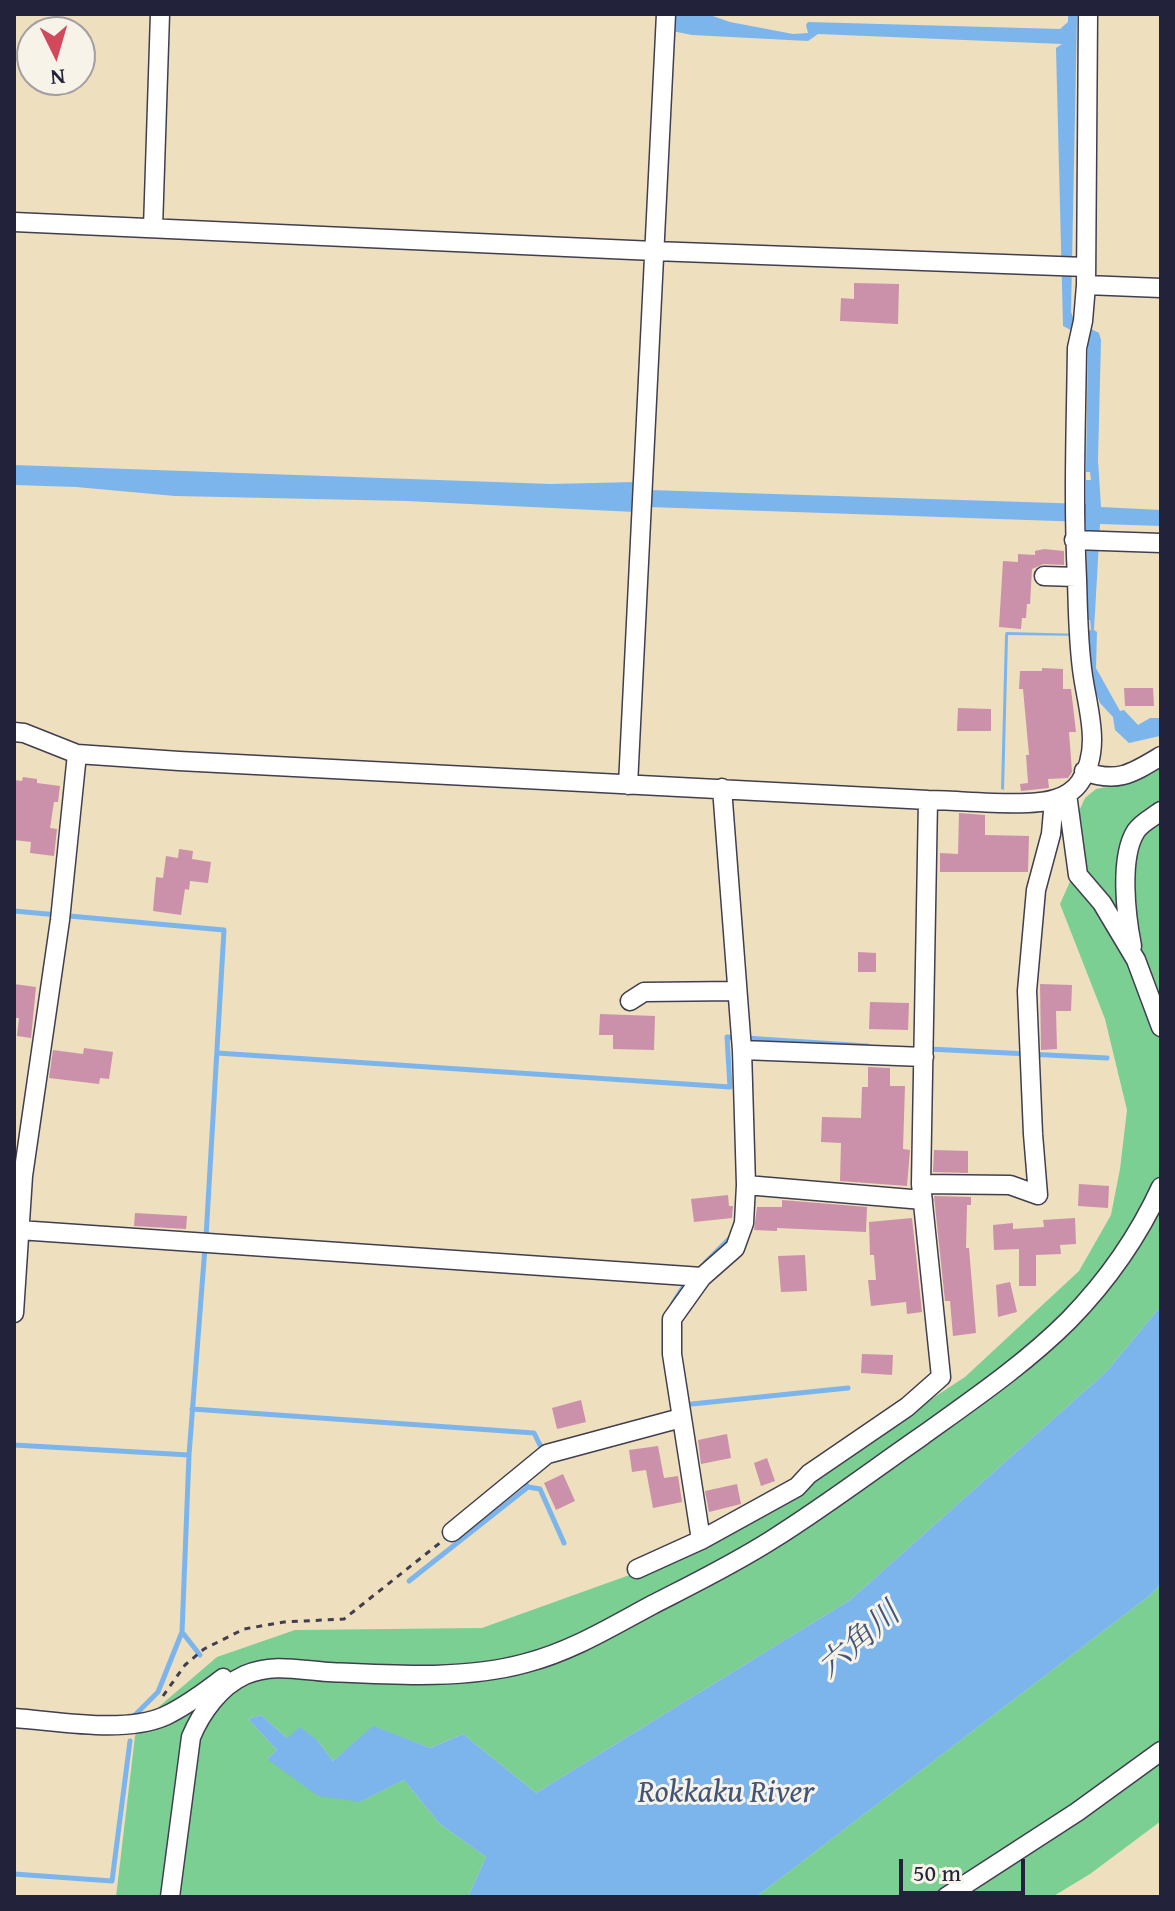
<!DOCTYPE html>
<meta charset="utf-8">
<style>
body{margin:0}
#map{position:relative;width:1175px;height:1911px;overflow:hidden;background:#eedfbe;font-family:"Gentium Book Plus",serif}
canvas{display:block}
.frame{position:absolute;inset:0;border:16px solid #22223b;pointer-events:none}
.north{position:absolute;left:16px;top:16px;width:80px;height:80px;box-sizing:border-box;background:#f7f3e8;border:2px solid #a29fa3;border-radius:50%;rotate:175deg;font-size:22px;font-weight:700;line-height:32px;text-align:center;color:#22223b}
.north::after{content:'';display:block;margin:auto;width:28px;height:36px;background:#d1495b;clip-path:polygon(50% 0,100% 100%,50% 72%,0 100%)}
.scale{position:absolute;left:899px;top:1859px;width:126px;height:36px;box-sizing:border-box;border:4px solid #22223b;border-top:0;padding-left:10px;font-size:24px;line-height:28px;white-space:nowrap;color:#22223b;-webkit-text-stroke:6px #f7f3e8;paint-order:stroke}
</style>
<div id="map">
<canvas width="1175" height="1911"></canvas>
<div class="frame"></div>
<div class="north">N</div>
<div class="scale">50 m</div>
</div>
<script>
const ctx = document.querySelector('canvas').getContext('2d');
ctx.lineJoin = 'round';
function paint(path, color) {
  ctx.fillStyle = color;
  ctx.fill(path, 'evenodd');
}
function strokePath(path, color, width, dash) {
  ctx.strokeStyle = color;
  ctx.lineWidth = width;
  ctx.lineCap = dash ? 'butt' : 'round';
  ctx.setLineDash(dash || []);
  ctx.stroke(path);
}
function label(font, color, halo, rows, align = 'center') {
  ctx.font = font + ' "Gentium Book Plus","Noto Serif JP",serif';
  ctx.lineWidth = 6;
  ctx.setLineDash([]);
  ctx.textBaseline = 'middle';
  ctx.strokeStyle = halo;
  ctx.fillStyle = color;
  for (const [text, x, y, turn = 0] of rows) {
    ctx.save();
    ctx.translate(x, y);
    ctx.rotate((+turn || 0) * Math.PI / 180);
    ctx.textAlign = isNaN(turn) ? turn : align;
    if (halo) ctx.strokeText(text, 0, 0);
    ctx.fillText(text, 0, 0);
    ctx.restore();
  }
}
const green = new Path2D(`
 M1161 766V1306L1106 1372 850 1600 536 1793 463 1734 430 1748 373 1727 333 1761 318 1741 287 1738 261 1715 248 1719 277 1750 267 1759 360 1802 404 1780 440 1824 486 1857 468 1897H116L135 1736 141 1722 217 1657 295 1630 482 1628 702 1549 965 1377 1079 1271 1111 1215 1120 1169 1127 1110 1105 1019 1060 904 1081 857 1075 820 1085 798 1096 789 1119 785Z
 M1161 1584V1821L1090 1874 1052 1897H756L1149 1596Z`);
const water = new Path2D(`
 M673 14 710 15 730 22 793 34 808 33 806 25 808 22 1060 29 1068 22V14H1077L1071 312 1074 320 1099 333 1101 340 1098 460 1101 507 1161 510V526L1100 524 1094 630 1097 632 1096 668 1120 711 1124 710 1138 725 1150 718H1161L1160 736 1129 743 1115 730 1113 717 1100 703 1090 677 1086 636 1008 635 1004 790 1001 789 1005 635 1006 632 1085 634V631L1091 630 1090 620H1087L1086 522 649 507 635 512 407 501 175 496 76 487 14 485V465L551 484 636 482 649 490 1086 504V480H1091L1090 472H1086L1088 339 1063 326 1056 48 1062 44 818 34 808 41 692 35 672 31Z
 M1161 1306V1584L1149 1596 756 1897H468L486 1857 440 1824 404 1780 360 1802 318 1796 267 1759 277 1750 248 1719 261 1715 287 1738 300 1727 318 1741 333 1761 373 1726 430 1748 463 1734 536 1793 850 1600 1106 1372Z`);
const stream = new Path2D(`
 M14 911 224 930 206 1237
 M745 1038 867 1046
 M929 1049 1107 1058
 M217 1053 730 1087 727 1037 735 1038
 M705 1263 732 1236
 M673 1303 687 1281
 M682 1405 848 1388
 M192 1409 534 1433 544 1453
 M14 1445 189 1455
 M528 1487 540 1489 564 1543
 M409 1581 528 1487 521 1478
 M200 1655 182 1632 189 1455 205 1247
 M134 1716 158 1692 182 1632
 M14 1874 112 1881 130 1741`);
const building = new Path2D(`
 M854 283 899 284 898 324 840 321 841 298 854 299Z
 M1044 549 1064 551V565L1044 564 1032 569 1030 604H1027L1026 618H1022L1021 629 999 627 1003 561 1018 562V554L1035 555V551Z
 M1042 668 1063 669V689H1071L1076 732H1069L1072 772 1068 778 1048 779 1049 788 1021 791 1020 784 1028 783 1026 755H1029L1023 689H1019L1020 671H1042Z
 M1124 688H1153L1154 706H1125Z
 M958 708 991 709V731H957Z
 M23 777 37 779V783L60 786 58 802H54L50 828 57 829 54 856 30 853 31 842 14 840V780L22 781Z
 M959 813 985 815V835L1029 836 1028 872H940V853L958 854Z
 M179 849 193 851 192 859 211 862 208 883 190 881 189 890 185 889 181 915 153 911 156 877 163 878 166 856 178 858Z
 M858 952 876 953V972H858Z
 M14 984 36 987 31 1038 17 1036 19 1018H14Z
 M1040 984 1072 985 1071 1011H1056L1057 1049 1041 1050Z
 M870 1002 909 1003 908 1030 869 1029Z
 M600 1014 655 1016 654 1050 613 1049V1035H599Z
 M84 1048 113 1052 109 1079 100 1078 99 1084 49 1078 53 1050 83 1054Z
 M868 1067 890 1068V1086H905L903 1149 910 1150 907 1186 840 1181 841 1143 821 1142 822 1117 861 1118 862 1087H868Z
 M934 1150 968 1151V1173L933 1172Z
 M1079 1184 1109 1186 1108 1208 1078 1206Z
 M728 1195 729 1206H733L732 1218 694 1222 691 1199Z
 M934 1196 971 1197V1205H967L966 1248H969L976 1333 953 1336 950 1301H945Z
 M782 1200 867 1207 866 1232 777 1228V1231L754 1230 757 1207H782Z
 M135 1213 187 1216 186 1229 134 1226Z
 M912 1218 922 1312 907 1314 906 1302 871 1306 868 1280H876L874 1255H870L869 1222Z
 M1075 1218 1076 1244 1060 1245 1061 1254 1036 1255V1286H1019V1249L994 1250 993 1225 1013 1223V1229L1044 1227 1043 1220Z
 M805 1255 807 1291 781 1292 778 1256Z
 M1010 1282 1017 1312 998 1317 996 1285Z
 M862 1354 893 1355 892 1375 861 1373Z
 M581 1400 586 1422 557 1429 552 1408Z
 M727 1434 731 1458 701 1464 698 1440Z
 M658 1446 664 1478 678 1476 682 1502 653 1508 646 1470 632 1472 629 1450Z
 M767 1458 775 1481 761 1486 754 1463Z
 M563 1474 575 1501 556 1510 544 1483Z
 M737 1484 741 1504 709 1512 705 1491Z`);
const path = new Path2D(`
 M163 1696 185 1665 204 1649 244 1629 284 1622 344 1619 441 1542`);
const minor = new Path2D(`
 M14 222 654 251 1085 267
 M153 228 160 14
 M1086 285 1161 288
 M1074 540 1161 543
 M1044 576 1076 577
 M14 732 24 733 77 754 179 761 928 800C959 800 1029 808 1055 799 1064 797 1075 790 1080 782 1102 750 1088 710 1083 676 1078 643 1078 611 1077 579 1073 501 1076 425 1077 348L1083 321 1086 285 1088 14
 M1084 771C1117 784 1133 773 1161 756
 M628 785 666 14
 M1067 794 1078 875 1102 903 1136 960 1161 1027
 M1132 946C1126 916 1119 857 1136 831 1141 823 1153 817 1161 811
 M630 1001 644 992 736 991
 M742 1050 924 1057
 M921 1184 1010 1185 1038 1195 1033 1134 1027 991 1036 890 1051 834 1054 800
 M746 1185 923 1200
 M19 1230 702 1277
 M14 1313 23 1176 60 920 77 754
 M452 1532 547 1454 681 1418
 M701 1540 672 1354V1319L702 1277 735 1248 744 1223 746 1185 742 1050 722 788
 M637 1569 701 1540 797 1487 809 1474 907 1407 941 1377 921 1184 928 800
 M14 1718C58 1721 124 1734 165 1716 186 1706 205 1692 223 1678
 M170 1897 191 1737C201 1713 220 1686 245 1675 273 1663 299 1670 328 1672 391 1675 465 1680 526 1663 572 1651 611 1627 652 1605 693 1584 734 1564 773 1539 824 1507 873 1470 922 1436 972 1400 1025 1364 1069 1320 1107 1281 1138 1237 1161 1187
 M946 1897 1077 1812 1161 1751`);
const waterNames = [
 ["六角川",860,1642,-41],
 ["Rokkaku River",726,1794]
];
paint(green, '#7bcf92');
paint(water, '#7bb5ec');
strokePath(stream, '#7bb5ec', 5);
paint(building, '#cb91aa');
strokePath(minor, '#413e4f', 21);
strokePath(path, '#413e4f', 3, [6, 6]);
strokePath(minor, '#fff', 18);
label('italic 32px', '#415579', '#f7f3e8', waterNames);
</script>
